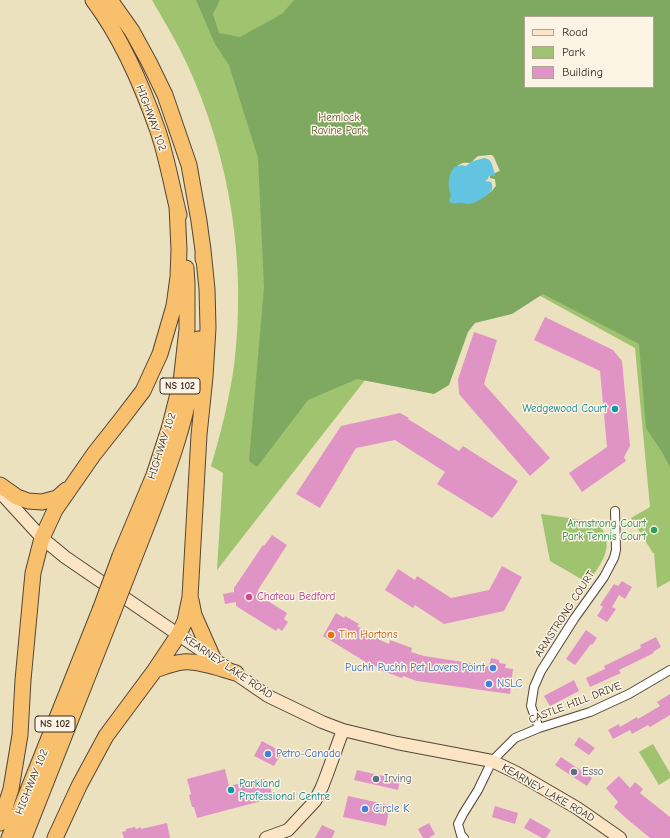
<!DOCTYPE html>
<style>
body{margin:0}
#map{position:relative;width:670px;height:838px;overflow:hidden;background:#ebe1bf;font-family:"Comic Neue",sans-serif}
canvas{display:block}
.legend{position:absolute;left:524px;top:16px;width:130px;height:72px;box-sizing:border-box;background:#fcf5e5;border:1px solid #afa495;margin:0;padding:5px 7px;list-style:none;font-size:12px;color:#3b2a1e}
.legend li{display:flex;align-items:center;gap:8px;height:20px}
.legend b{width:20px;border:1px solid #afa495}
</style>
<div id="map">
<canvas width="670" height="838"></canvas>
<ul class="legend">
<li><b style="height:5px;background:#fce5c4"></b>Road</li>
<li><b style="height:11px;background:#9fc36e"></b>Park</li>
<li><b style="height:11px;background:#e094c5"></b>Building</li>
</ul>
</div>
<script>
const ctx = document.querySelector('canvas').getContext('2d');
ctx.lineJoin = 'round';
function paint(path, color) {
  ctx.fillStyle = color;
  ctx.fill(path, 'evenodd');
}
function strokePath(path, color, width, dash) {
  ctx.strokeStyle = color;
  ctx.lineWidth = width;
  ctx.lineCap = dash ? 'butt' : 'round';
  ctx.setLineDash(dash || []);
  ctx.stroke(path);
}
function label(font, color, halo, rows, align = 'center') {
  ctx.font = font + ' "Comic Neue",sans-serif';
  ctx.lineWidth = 3;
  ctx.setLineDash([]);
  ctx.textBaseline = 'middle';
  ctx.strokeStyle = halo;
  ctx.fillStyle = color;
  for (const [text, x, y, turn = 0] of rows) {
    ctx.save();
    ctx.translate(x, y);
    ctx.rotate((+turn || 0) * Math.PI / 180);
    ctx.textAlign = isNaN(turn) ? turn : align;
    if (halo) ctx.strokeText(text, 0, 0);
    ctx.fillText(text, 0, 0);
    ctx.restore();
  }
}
const green = new Path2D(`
 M152 0H670V581L657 588 654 553H653L631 518 650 507 635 348 444 243 369 375 217 570 223 473 211 466C221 433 229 400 234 366 247 263 230 157 187 64 177 42 164 21 152 0ZM525 17H653V87H525ZM488 155H492L494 157 500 171 495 173 490 177 495 179 496 186 491 192 485 195 454 170C458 164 463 161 470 163L478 156Z
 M541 514 597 522C617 545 602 562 588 583L550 561Z
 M653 744 670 773V778L659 785 639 752Z`);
const forest = new Path2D(`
 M196 0H220L213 14 219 33 240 37 282 14 294 0H670V467L662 452 646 428 639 344 543 294 512 314 475 323 468 332 449 385 434 394 357 379 308 400 257 467 249 461 264 287 258 158 229 65 215 44ZM525 17H653V87H525ZM488 155H492L494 157 500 171 495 173 490 176V178L495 179 496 186 491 192 485 195 454 170C458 164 463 161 470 163L478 156Z`);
const water = new Path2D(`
 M484 158C493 159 492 167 495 174V175L489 176 488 179 486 180V181L491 182C492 185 493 186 492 189 490 195 475 204 468 204 464 204 466 203 462 203 457 202 455 205 450 202L449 201 451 195C446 184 449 161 466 166L473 161Z`);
const building = new Path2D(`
 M545 317 613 350 622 361 630 446 624 457 626 461 582 492 569 473 607 447 600 371 534 340Z
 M474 332 497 340 484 384 550 458 530 476 459 394 458 379Z
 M400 413 409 418 408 419 459 451 463 446 518 481 499 510 492 518 437 484 445 472 395 440 356 448 320 508 296 494 341 426Z
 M272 535 287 545 258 590V595L287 613 284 619 288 622 282 631 278 628 276 631 236 606V602L225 604 223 594 234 592V588L263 545 264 546Z
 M502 566 522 577 504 611 444 624 415 605 413 608 385 590 398 569 415 580 417 576 451 598 489 590Z
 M622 581 632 587 625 599 619 595 612 607 616 609 607 622 597 616 603 607 600 605 614 584 618 586Z
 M336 613 344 618 345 616 359 624 357 626 382 641 389 644 390 640 412 648 411 652 424 656 489 666 491 658 499 660V663L506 664 505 668 513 669 510 694 417 681 403 676 402 678 380 670 381 668 369 664 323 636Z
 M586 630 597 638 592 645 591 644 575 665 566 659Z
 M656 637 661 647 653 652 654 653 619 670 621 673 590 687 586 678 605 669 604 666 641 648 640 645Z
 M574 680 579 691 550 706 544 696Z
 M670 694V715L650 727 648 725 632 734 630 730 613 739 608 730 619 724 620 727 637 717 638 719 660 706 657 702Z
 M579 737 595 748 589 755 574 745Z
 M262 741 282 752 274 766 254 756Z
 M561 757 592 778 587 786 555 765Z
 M225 769 229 786 262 778 269 782 273 798 197 818 194 807H192L189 795 191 794 187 779Z
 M357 770 400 780 398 790 354 780Z
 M619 776 630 788 635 782 643 789 640 793 670 817V838H650L627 819 614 807 618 802 606 788Z
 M348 796 390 805 386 826 343 817Z
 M495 806 518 813 515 824 492 817Z
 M530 818 551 830 546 838H542L524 828Z
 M167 823 170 838H124L122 832 126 831V829L135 827 136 829 141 827V829Z
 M429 823 435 834 429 838H423L418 829Z
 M322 825 335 831 332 838H315Z`);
const street = new Path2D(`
 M539 728 531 706 534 687 541 671 574 619 604 577 614 558 616 550 615 511
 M464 838 461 835 458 824 463 814 478 790 492 761 515 738 539 728 590 712 629 694 670 670`);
const secondary = new Path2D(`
 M0 492 42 538 65 557 268 696 322 722 343 730 397 743 492 761 517 773 577 808 620 838
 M266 838 288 830 315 801 322 787 327 774 343 730`);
const highway = new Path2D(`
 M93 0C121 37 143 88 158 131 167 158 172 187 179 215
 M110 0 132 31 149 62 165 95 189 165 199 221 203 250V259
 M0 485 17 497 28 501 42 502 57 498 66 490
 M120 556 154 475 169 429 181 382 187 329V283L186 268
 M133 561C161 490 192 416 198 339
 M191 600 194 615 213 658
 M155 670C164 667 173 663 183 662 197 660 221 669 236 673
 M0 823 11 789 20 735 23 680 33 573 42 538 55 510 94 454 120 421 143 391 160 354 174 306 178 277 179 250 177 206
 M9 838 100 610
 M24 838 112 615
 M55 838 79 786 106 736 155 670 179 634 185 621 190 597 199 435 205 377 208 328 207 289 203 250`);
const highwayBridge = new Path2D(`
 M100 610 120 556
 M112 615 133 561`);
const markers = [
 [615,409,4,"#0f9aa8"],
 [654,530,4,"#2e9e5b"],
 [249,597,4,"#d1479c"],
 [331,635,4,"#e8710a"],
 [493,668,4,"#3f7fe0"],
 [489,684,4,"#3f7fe0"],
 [268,754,4,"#3f7fe0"],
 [574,772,4,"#5c6f8a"],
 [376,779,4,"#5c6f8a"],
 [231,790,4,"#0f9aa8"],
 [365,809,4,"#3f7fe0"]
];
const shields = [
 [180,386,40],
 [55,724,40]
];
const shieldNames = [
 ["NS 102",180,386],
 ["NS 102",55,724]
];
const streetNames = [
 ["HIGHWAY 102",151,118,70],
 ["HIGHWAY 102",162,446,-72],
 ["ARMSTRONG COURT",565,614,-57],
 ["KEARNEY LAKE ROAD",228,667,34],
 ["CASTLE HILL DRIVE",575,703,-21],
 ["HIGHWAY 102",32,782,-68],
 ["KEARNEY LAKE ROAD",548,793,30]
];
const parkNames = [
 ["Hemlock",339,118],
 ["Ravine Park",339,131]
];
const cultureNames = [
 ["Wedgewood Court",607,409],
 ["Parkland",239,784,"left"],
 ["Professional Centre",239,797,"left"]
];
const leisureNames = [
 ["Armstrong Court",646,524],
 ["Park Tennis Court",646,537]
];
const hotelNames = [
 ["Chateau Bedford",257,597]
];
const foodNames = [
 ["Tim Hortons",339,635]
];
const shopNames = [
 ["Puchh Puchh Pet Lovers Point",485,668,"right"],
 ["NSLC",497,684],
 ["Petro-Canada",276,754],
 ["Circle K",373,809]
];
const serviceNames = [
 ["Esso",582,772],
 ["Irving",384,779]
];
paint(green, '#9fc36e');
paint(forest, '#7fa961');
paint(water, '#63c4e1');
paint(building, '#e094c5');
strokePath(street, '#554536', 10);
strokePath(secondary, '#554536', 14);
strokePath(highway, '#554536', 17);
strokePath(street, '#fff', 8);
strokePath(secondary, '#fce5c4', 12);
strokePath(highway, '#f8bf6c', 15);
strokePath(highwayBridge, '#554536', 17, []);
strokePath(highwayBridge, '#f8bf6c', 15);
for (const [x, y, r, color] of markers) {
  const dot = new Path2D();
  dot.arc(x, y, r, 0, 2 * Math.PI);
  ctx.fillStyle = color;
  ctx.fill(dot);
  strokePath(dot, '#fcf5e5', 1.5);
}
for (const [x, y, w] of shields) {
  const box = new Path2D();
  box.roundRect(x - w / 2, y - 8, w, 16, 3);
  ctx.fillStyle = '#fcf5e5';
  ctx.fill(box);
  strokePath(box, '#3b2a1e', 1);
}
label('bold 10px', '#3b2a1e', null, shieldNames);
label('11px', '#3b2a1e', '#fcf5e5', streetNames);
label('11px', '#595836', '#fcf5e5', parkNames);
label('11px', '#0d838f', '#fcf5e5', cultureNames, 'right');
label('11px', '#27864d', '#fcf5e5', leisureNames, 'right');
label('11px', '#b23c85', '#fcf5e5', hotelNames, 'left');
label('11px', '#c56008', '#fcf5e5', foodNames, 'left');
label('11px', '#366cbe', '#fcf5e5', shopNames, 'left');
label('11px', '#4e5e75', '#fcf5e5', serviceNames, 'left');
</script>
